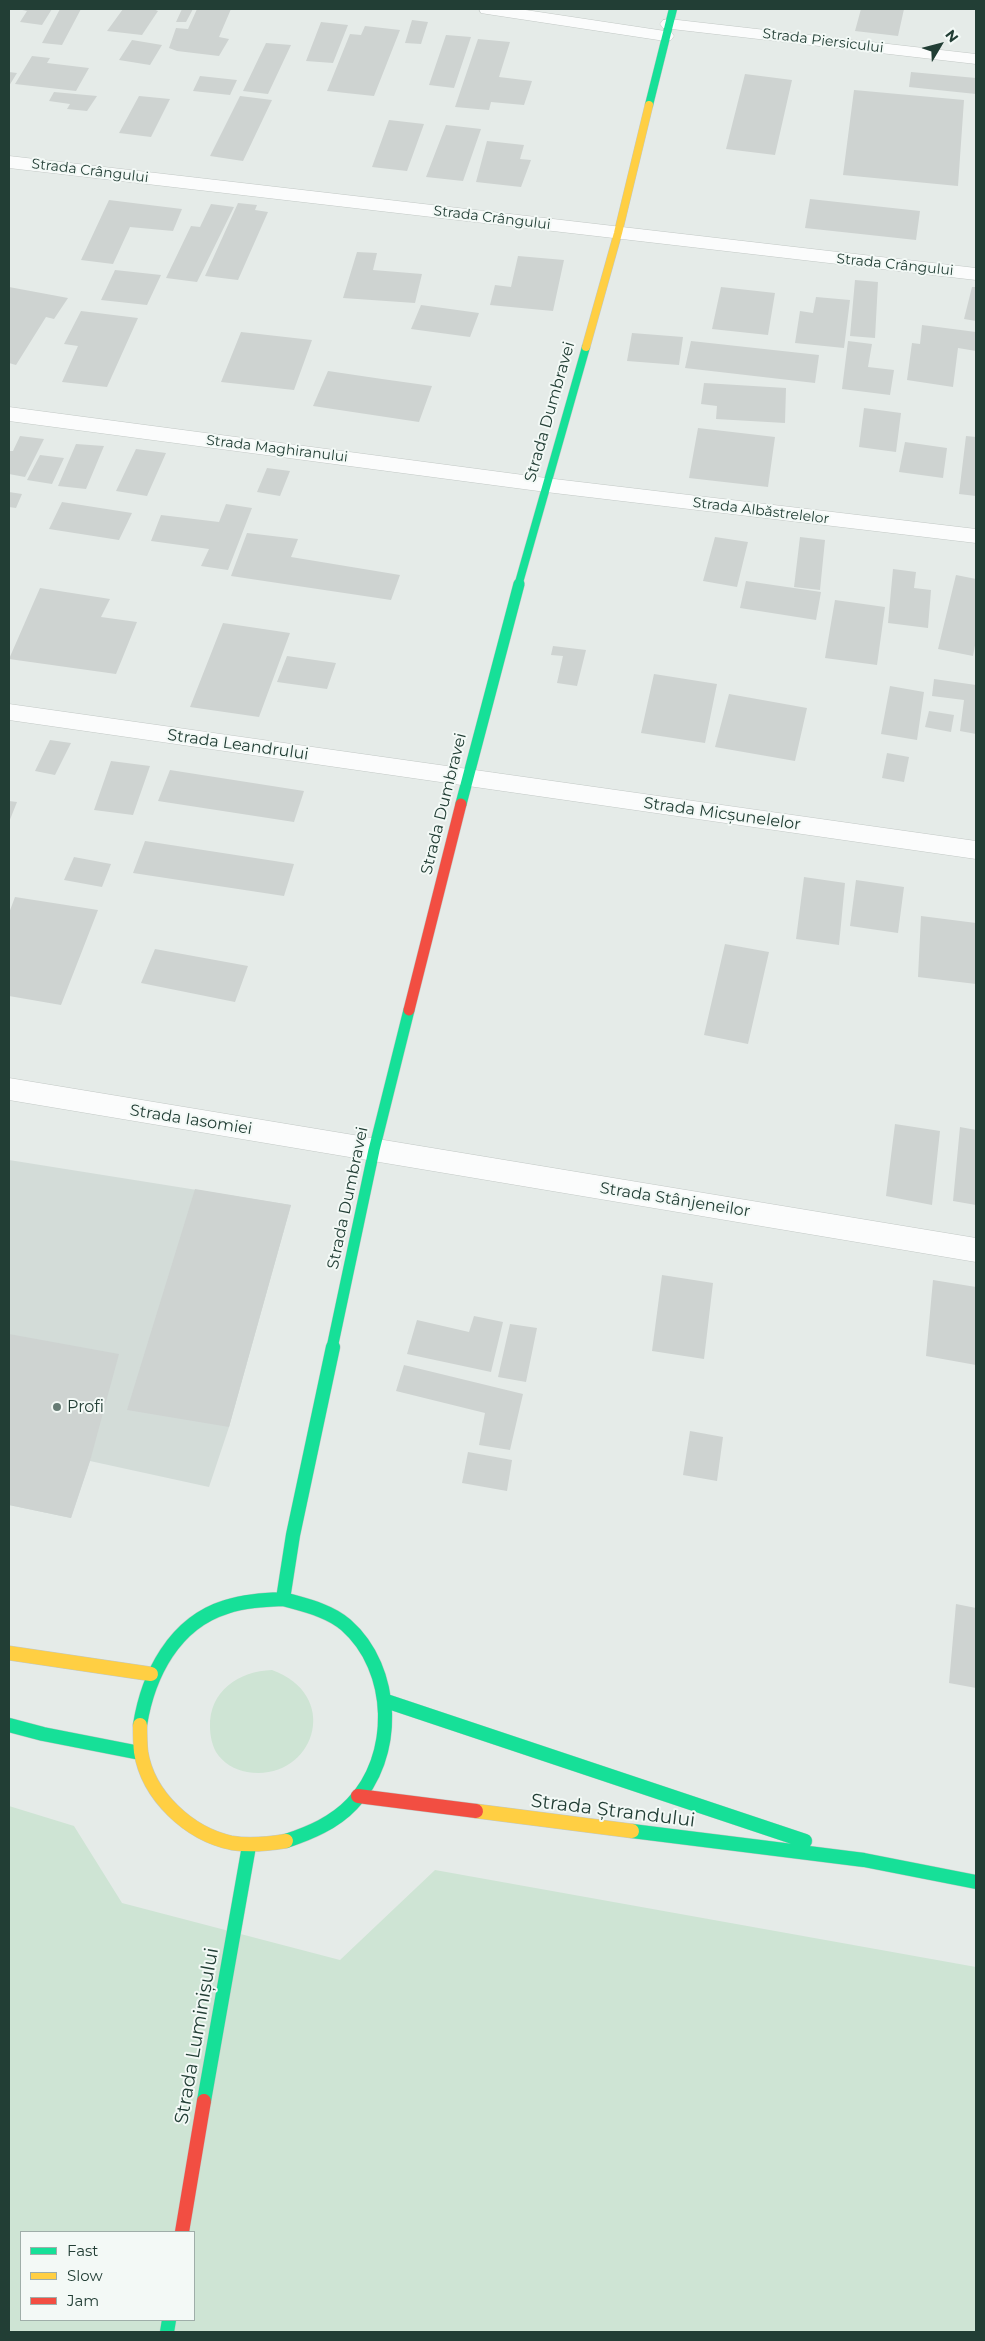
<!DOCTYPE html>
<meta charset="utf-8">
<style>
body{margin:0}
#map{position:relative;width:985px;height:2341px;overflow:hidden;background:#e5ebe8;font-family:Montserrat,sans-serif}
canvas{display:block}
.frame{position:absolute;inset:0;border:10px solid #223e35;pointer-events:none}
.legend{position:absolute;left:20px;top:2231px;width:175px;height:90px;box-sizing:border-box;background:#f3f9f6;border:1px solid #9faea9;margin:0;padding:6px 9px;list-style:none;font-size:15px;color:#223e35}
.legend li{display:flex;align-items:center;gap:10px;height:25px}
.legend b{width:25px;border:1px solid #9faea9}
.north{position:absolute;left:915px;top:20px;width:50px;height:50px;-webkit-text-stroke:4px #f3f9f6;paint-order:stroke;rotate:53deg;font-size:14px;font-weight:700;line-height:20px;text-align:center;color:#223e35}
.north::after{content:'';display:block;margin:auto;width:18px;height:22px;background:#223e35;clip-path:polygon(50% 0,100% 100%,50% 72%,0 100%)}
</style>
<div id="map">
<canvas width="985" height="2341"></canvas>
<div class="frame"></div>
<ul class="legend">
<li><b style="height:6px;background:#16e098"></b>Fast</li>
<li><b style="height:6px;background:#ffcf43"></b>Slow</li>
<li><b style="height:6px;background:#f24e42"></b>Jam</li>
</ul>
<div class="north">N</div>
</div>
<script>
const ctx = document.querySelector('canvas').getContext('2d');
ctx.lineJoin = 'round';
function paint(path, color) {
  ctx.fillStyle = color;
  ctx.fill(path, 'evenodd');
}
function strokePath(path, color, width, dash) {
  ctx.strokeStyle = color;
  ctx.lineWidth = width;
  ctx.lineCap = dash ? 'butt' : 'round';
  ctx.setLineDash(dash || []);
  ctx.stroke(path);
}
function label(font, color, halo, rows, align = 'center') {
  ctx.font = font + ' Montserrat,sans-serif';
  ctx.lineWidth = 4;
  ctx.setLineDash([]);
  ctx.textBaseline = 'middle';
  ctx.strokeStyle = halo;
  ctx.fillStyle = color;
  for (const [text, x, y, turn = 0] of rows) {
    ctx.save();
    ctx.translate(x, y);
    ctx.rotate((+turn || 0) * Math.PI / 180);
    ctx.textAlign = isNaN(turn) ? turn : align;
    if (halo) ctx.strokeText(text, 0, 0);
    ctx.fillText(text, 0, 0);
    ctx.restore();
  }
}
const built = new Path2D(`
 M9 1160 291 1205 229 1427 209 1487 90 1461 71 1518 9 1505Z`);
const green = new Path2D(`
 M272 1670C344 1696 313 1783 247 1772 235 1770 223 1763 216 1752 212 1745 210 1735 210 1727 209 1691 239 1671 272 1670Z
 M9 1806 74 1826 122 1903 340 1960 435 1870 976 1967V2332H9ZM21 2232H194V2320H21Z`);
const building = new Path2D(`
 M18 9H52L42 25 20 22 27 11Z
 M60 9H81L62 45 42 43Z
 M123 9H153L158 11 142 35 107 31Z
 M182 9H193L186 22H176Z
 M197 9H231L219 37 229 39 219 56 177 51 169 48 176 28 188 29Z
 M861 9H904L898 36 855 31Z
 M412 20 428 22 421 44 405 43Z
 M321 22 348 25 333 63 306 61Z
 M365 26 400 30 374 96 327 91 350 34 361 35Z
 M446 35 471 37 454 88 429 85Z
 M478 39 510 42 499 77 532 81 524 105 491 102 489 110 455 107Z
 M132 40 162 45 150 65 119 60Z
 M266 43 291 45 268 94 243 91Z
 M32 56 50 58 47 63 89 68 76 91 15 84Z
 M9 72 17 73 9 86Z
 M911 72 976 78V94L909 87Z
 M745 74 792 80 775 155 726 149Z
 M200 76 237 80 230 95 193 91Z
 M854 90 964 100 958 186 843 175Z
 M54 92 97 96 87 111 67 109 70 104 49 101Z
 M139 96 170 99 151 137 119 133Z
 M240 96 272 100 243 161 210 156Z
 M389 120 424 124 407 171 372 167Z
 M446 125 481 129 463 181 426 177Z
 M487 141 524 145 520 159 531 160 521 187 476 182Z
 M810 199 920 211 916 240 805 228Z
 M109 200 141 204 182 209 173 231 130 227 113 264 81 260Z
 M238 203 257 205 255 210 268 212 238 280 205 276Z
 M211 204 234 207 197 282 166 278 191 226 200 227Z
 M357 252 377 253 373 270 422 274 415 303 343 298Z
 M518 256 564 260 553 311 490 305 495 285 511 287Z
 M115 270 161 275 147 305 101 300Z
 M855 280 878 282 875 338 850 336Z
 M9 287 68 298 54 319 46 317 16 365 9 363Z
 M721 287 775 293 768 335 712 329Z
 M972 287H976V321L964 319Z
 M816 297 850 300 844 348 795 343 800 311 813 313Z
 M421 305 479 313 470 337 411 329Z
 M81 311 138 318 107 387 62 382 78 346 64 344Z
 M922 325 976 332V351L958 348 953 387 907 380 912 343 920 344Z
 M241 332 312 340 294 390 221 382Z
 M632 333 683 337 679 365 627 361Z
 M691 341 819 355 815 383 685 368Z
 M848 341 872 344 868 367 894 370 890 395 842 389Z
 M328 371 382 379 432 386 419 422 313 406Z
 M704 383 786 388 785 423 716 419 717 406 701 404Z
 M864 408 901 413 896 452 859 447Z
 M698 428 775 437 768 487 689 478Z
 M20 436 44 439 25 477 9 474V451H13Z
 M966 436 976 437V496L959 494Z
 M905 442 947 448 943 478 899 472Z
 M76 444 104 446 86 489 58 486Z
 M136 449 166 453 147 496 116 491Z
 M40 455 64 458 52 484 27 480Z
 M267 468 290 471 280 496 257 492Z
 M9 492 22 494 16 508 9 507Z
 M62 502 132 513 119 540 49 529Z
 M226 504 252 508 228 570 201 566 209 549 151 541 161 515 219 522Z
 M247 533 298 539 291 557 400 575 391 600 231 576Z
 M715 537 748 542 737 587 703 581Z
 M800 537 825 540 820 590 794 587Z
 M893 569 916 572 914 588 931 590 928 628 888 623Z
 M956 575 976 579V640L973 656 938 649Z
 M746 581 821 592 816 620 740 608Z
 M40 588 110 599 101 617 137 622 116 674 9 659Z
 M835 600 885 607 877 665 825 658Z
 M223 623 290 633 259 717 190 707Z
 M553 646 586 650 577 686 557 683 563 656 551 655Z
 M287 656 336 663 327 689 277 682Z
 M654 674 717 684 705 743 641 733Z
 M934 679 976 685V734L960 731 964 700 932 696Z
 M890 686 924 692 917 740 881 734Z
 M729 694 807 708 795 761 715 747Z
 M929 711 954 715 951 732 925 727Z
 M50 740 71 743 55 775 35 771Z
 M887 753 909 757 904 782 882 778Z
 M111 761 150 766 133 815 94 810Z
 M170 770 304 791 294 822 158 801Z
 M9 801 17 802 9 822Z
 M145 841 294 864 284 896 133 873Z
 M74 857 111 864 102 887 64 880Z
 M804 877 845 883 839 945 796 939Z
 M856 880 904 887 898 933 850 926Z
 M15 897 98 910 61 1005 9 996V913Z
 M921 916 976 923V984L918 977Z
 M725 944 769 952 748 1044 704 1035Z
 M155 949 248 966 235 1002 141 983Z
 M895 1124 940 1131 932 1205 886 1196Z
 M960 1127 976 1130V1205L953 1201Z
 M195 1189 291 1205 229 1427 127 1410Z
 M662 1275 713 1283 704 1359 652 1351Z
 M933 1280 976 1287V1365L926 1356Z
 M474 1316 503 1322 491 1372 407 1354 417 1320 469 1332Z
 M510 1324 537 1328 526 1382 498 1377Z
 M9 1334 119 1354 90 1461 71 1518 9 1505Z
 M404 1365 523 1394 510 1450 479 1445 485 1413 396 1391Z
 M690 1431 723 1437 717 1481 683 1475Z
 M468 1452 512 1460 507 1491 462 1483Z
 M956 1604 976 1608V1688L949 1683Z`);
const street = new Path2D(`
 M479 9H519L665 31 671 32 674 36 671 40 665 41 487 14 481 13Z
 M669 19 976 54V64L663 28 660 24 663 20Z
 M9 156 976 268V280L9 168Z
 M9 407 546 478 976 529V543L546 492 9 421Z
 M9 704 976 841V859L9 720Z
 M9 1078 976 1238V1262L9 1100Z`);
const fastFar2 = new Path2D(`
 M649 105 673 9
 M518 586 586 347`);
const fastFar1 = new Path2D(`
 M461 804 519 584
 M332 1348 374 1150 409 1010`);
const fast = new Path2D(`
 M283 1599 293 1535 333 1347
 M283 1599C304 1605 329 1610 346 1625 396 1669 398 1757 352 1804 334 1823 310 1833 286 1841
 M386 1701 805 1841
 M9 1725 43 1734 140 1753
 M140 1725C148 1675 174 1623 226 1607 244 1601 264 1600 283 1599
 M632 1831 864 1860 976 1882
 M204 2101 249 1846
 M167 2332 169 2320`);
const slowFar1 = new Path2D(`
 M586 347 618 233 649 105`);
const slow = new Path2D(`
 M9 1653 151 1674
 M140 1725C140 1734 140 1743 141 1752 148 1796 189 1834 232 1843 251 1846 268 1844 286 1841
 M476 1811 632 1831`);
const jamFar1 = new Path2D(`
 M409 1010 461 804`);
const jam = new Path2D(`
 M358 1796 476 1811
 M182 2232 204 2101`);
const markers = [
 [57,1407,5,"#667b74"]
];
const farStreetnames = [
 ["Strada Piersicului",823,41,7],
 ["Strada Crângului",90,171,7],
 ["Strada Crângului",492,218,7],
 ["Strada Crângului",895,265,6],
 ["Strada Maghiranului",277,449,7],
 ["Strada Albăstrelelor",761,511,7]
];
const streetNames = [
 ["Strada Dumbravei",550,412,-74],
 ["Strada Leandrului",238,745,8],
 ["Strada Dumbravei",444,804,-76],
 ["Strada Micșunelelor",722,814,8],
 ["Strada Iasomiei",191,1120,9],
 ["Strada Dumbravei",348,1198,-78],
 ["Strada Stânjeneilor",675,1200,9]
];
const poiNames = [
 ["Profi",67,1407]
];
const nearStreetnames = [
 ["Strada Ștrandului",613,1811,7],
 ["Strada Luminișului",197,2036,-80]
];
paint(built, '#d3dcd8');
paint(green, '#cee4d4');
paint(building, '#ced3d1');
strokePath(street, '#c2c8c5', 1);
strokePath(fastFar2, '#c0c8c5', 9);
strokePath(fastFar1, '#c0c8c5', 12);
strokePath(fast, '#c0c8c5', 15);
strokePath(slowFar1, '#c0c8c5', 9);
strokePath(slow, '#c0c8c5', 15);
strokePath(jamFar1, '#c0c8c5', 12);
strokePath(jam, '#c0c8c5', 15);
paint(street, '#fbfcfc');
strokePath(fastFar2, '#16e098', 8);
strokePath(fastFar1, '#16e098', 11);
strokePath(fast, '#16e098', 14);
strokePath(slowFar1, '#ffcf43', 8);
strokePath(slow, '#ffcf43', 14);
strokePath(jamFar1, '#f24e42', 11);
strokePath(jam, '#f24e42', 14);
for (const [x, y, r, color] of markers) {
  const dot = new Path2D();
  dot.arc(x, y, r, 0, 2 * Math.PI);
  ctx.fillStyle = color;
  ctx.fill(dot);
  strokePath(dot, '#f3f9f6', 2);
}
label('14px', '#223e35', '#f3f9f6', farStreetnames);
label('16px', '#223e35', '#f3f9f6', streetNames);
label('16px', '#223e35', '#f3f9f6', poiNames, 'left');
label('19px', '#223e35', '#f3f9f6', nearStreetnames);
</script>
